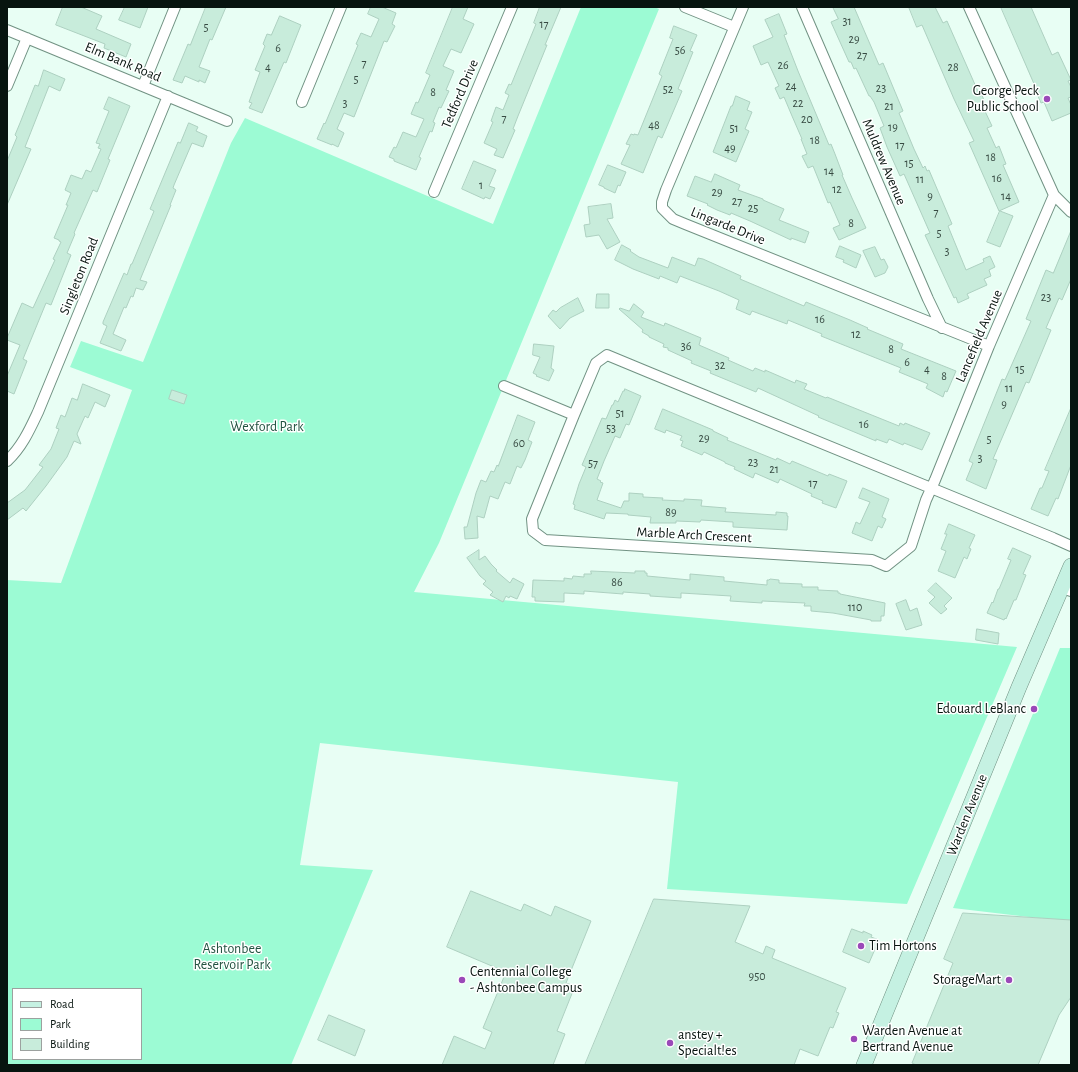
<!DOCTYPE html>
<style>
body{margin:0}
#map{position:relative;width:1078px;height:1072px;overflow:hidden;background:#e8fef4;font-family:"Alegreya Sans",sans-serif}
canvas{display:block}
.frame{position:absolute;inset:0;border:8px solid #07140f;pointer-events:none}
.legend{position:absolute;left:12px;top:988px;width:130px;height:72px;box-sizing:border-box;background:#fff;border:1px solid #9ca19f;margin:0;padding:5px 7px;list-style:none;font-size:12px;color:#07140f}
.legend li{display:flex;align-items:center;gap:8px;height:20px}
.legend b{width:20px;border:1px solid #9ca19f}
</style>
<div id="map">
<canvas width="1078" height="1072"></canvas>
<div class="frame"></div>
<ul class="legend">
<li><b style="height:5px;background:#c5f1e2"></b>Road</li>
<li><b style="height:11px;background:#9cfbd4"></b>Park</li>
<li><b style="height:11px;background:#c8ecdb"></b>Building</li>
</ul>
</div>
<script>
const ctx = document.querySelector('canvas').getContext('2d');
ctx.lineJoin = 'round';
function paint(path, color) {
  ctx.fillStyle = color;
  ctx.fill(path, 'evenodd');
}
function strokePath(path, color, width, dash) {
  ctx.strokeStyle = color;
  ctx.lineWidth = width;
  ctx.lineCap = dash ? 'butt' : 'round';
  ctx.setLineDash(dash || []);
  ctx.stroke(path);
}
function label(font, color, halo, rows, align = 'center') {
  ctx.font = font + ' "Alegreya Sans",sans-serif';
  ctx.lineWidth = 3;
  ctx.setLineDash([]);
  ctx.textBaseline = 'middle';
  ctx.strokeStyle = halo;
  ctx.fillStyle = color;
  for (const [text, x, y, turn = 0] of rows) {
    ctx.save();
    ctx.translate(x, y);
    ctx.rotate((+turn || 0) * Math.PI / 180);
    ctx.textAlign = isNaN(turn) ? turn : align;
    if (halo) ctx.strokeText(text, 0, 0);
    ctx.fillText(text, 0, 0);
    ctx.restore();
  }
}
const green = new Path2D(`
 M581 7H654L659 9 439 543 414 592 1017 647 907 904 667 889 678 782 320 743 300 865 373 870 291 1065H7V580L61 583 132 390 70 367 81 341 143 362 231 143 245 118 493 224ZM13 989H141V1059H13Z
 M1060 648H1071V922L953 908Z`);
const building = new Path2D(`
 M63 7H81L102 16 96 29 131 44 126 57 104 48 105 44 56 25Z
 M125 7H148L140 28 119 20Z
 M206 7H226L212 40 210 39 199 67 210 71 205 83 199 80V82L185 76 182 83 173 80 188 44 190 45Z
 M371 7H382L396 13 392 24 395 26 387 42 384 41 354 117 344 113 337 129 344 133 338 147 332 144V145L317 139 324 123 325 124 358 45 356 44 361 33 371 37 379 19 368 14Z
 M453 7H468L463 19 474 24 461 53 451 49 443 66 454 71 446 90 449 91 441 108 439 107 433 122 435 123 432 132 430 131 419 157 421 158 416 170 394 161V159L389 157 394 147 396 148 403 132 416 137 424 119 411 114 416 102 418 103 430 75 426 73Z
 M540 7H561L545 45H547L518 116 513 129 515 130 503 158 494 155 497 149 484 143 493 122 491 121 496 107 503 110 509 95 505 93 509 84 511 85 536 24 534 23Z
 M833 7H854L879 65 883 63 903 111 899 113 914 149 923 168 925 166 927 171 929 170 952 224 948 226 966 270 984 262 983 259 990 256 995 267 989 270 991 276 984 279 987 285 967 294 969 298 958 303 956 297 954 298 925 235 930 233 904 174 900 176 887 147 880 128 884 126 874 102 870 96H869L856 68 854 69 851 62H849L831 22 838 19Z
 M909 7H935L943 23 947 21 980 96 982 95 986 106 983 107 992 126 987 128 996 148 999 146 1006 164 1003 165 1019 202 999 211 969 143 974 141 954 99 922 25 917 27Z
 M1001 7H1031L1052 55 1058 52 1071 80 1068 81 1071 87V97L1068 98 1071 105V113L1052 121 1044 102 1041 103 1034 87H1035Z
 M779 14 787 34 784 35 798 71 829 145 831 144 835 154 843 175H842L852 198 866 228 839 240 833 228 840 225 830 202 828 203 813 166 808 168 802 156 807 154 801 139H802L792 116 784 97 780 99 775 88 779 86 768 62 761 65 753 46 773 37 765 20Z
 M280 16 301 25 286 63 284 62 262 113 249 108 252 103 249 102 260 72 255 70 265 46 263 44 267 34 271 35Z
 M674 26 697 35 690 51 693 52 678 89 682 91 662 138 658 136 643 173 621 164 630 145 626 144 631 134 634 135V134L638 135 662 76 659 74 673 39 670 38Z
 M44 70 65 79 60 91 49 86 25 147 31 149 7 205V161L17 137 15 135 20 123 35 85 38 86Z
 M736 96 750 102 747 110 752 112 745 129 749 131 736 162 713 152 731 106H732Z
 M109 97 130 106 108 159 110 160 97 192 93 190 74 233 75 234 67 253 71 255 51 305 46 303 23 359 27 361 14 394 7 391V376L20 345 7 340V338L22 303 33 308 54 262 55 260 53 259 61 242 59 241V240L54 238 68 205H66L71 193 65 190 71 175 82 179 86 170 91 172 101 149 98 148 100 144 96 143 109 111 104 109Z
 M189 123 198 127 196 131 207 136 203 147 192 143 174 185 173 188 176 190 170 205H171L140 280 147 282 143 290 136 288 133 297 131 296 126 308 124 307 113 334 126 340 121 351 100 343 107 326 103 324V322L124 273 127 275 131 264H132L154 211 150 209 178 142 180 143Z
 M474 161 496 170 489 186 495 188 490 199 485 197 484 199 462 189Z
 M608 165 626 172 620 186 618 185 615 193 604 188V187L599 185Z
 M715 174 740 185 738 190 763 199V200L784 209 779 220 809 232 805 243 791 238V240L750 221 731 213 730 215 717 210 707 205 708 204 687 196 695 176 711 182Z
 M611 204 613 218 607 219 620 242 607 249 599 235 586 237 584 225 590 224 588 207Z
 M1000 211 1013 216 1000 247 987 242Z
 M1071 231V279L1062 300 1059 298 1046 328 1051 330 1029 383 1026 382 993 459 997 460 986 489 966 480 973 463 969 461 1000 384 1002 379 1005 380 1031 321 1026 319 1046 270 1053 273Z
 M622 245 631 250 630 251 639 257 668 268 672 257 695 266 698 258 703 259 741 276 740 279 804 306 806 302 850 320 868 328 867 329 903 344 901 349 956 371 947 392 945 391 943 397 926 388 928 384 899 372 901 368 821 336 822 334 788 320 787 324 752 311 750 315 736 309 739 300 719 291 680 276 677 283 660 276 659 279 633 269 615 260Z
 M840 246 861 255 856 268 843 262 844 260 836 257Z
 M875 247 881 260 884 259 888 267 885 273 875 277 863 251Z
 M597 294H609V308H596Z
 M578 298 584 311 570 318 560 329 548 316 553 310 556 312 560 308Z
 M634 304 644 312 641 317 664 326 665 323 701 338 699 345 729 358 728 360 753 371 755 368 765 372V370L795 383 796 380 807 384 804 389 826 398 827 397 899 426 900 423 904 425 905 423 930 433 922 450 904 443 903 445 889 439 887 443 876 439V441L818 417 819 416 758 388 756 392 710 373 711 371 691 363 692 361 668 350V348L663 347 664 344 649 337V336L642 332 643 330 619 309 620 308 629 311Z
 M534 344 554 346 551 368 554 370 549 381 536 376 537 375 533 373 540 357 533 355Z
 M83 384 110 395 105 407 95 402 88 418 85 416 77 434 81 444 74 441 67 457 46 486 26 511 23 508 7 520V503L25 490 43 467 39 465 51 449 59 429 56 428 61 415 65 417 72 398 77 400Z
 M625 389 641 396 629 425 626 424 620 438 615 436 604 461 597 479 601 481 600 482 603 483 597 500 621 508 624 501H629V493L643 494V497L663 498 662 500 684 501V499L702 500 701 506 726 508 725 512 776 515V512L787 513V516H788L787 530 733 527V522L701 520 700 522 676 521V523H650L651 517 628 515V514L606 513 604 519 574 509 575 505 573 504 579 484 586 467 582 465 602 418 606 419 612 405H613L615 400 618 402 623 391H624Z
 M172 390 187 395 184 404 169 399Z
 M1071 408V465L1058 499 1056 498 1048 516 1031 509 1040 488H1042L1049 471 1045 470Z
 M663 409 713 430V431L728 438 727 440 776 460 777 458 790 464 792 461 828 476 829 474 847 481 836 508 822 503 823 501 811 496 812 494 780 479 778 483 755 473 753 478 734 469 735 467 725 463V462L704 452 702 455 681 446 683 441 680 440 682 436 666 430 665 433 655 429Z
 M518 415 535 422 528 440 532 442 525 460 521 468 517 466 510 484 505 482 498 499 490 496 484 518 477 516 478 538 465 539 464 527H467L476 493 481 480 486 482 491 471 494 472 497 465 498 466Z
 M863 488 889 499 882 517 886 519 882 528 878 526 872 541 852 533 856 522 860 524 870 502 859 498Z
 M949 524 975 535 969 548 971 549 967 559 964 557 955 578 938 571 946 551 941 549 947 534H945Z
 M1013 548 1031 556 1023 574 1026 575 1016 600H1014L1006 619 1005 618 1004 620 987 613 992 602 993 603 998 589H999L1011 560 1008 559Z
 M479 550V560L485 556 491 564 497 570 496 571 510 583 513 578 524 584 517 599 510 596 509 598 506 596 503 602 490 595 493 592 483 584 486 581 480 576 467 558Z
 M591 571 635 573V571H645V573H647V576L690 580V574L702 575 724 577V581L767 585V580H769L770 579 779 580V583L802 584V587H818V590L838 591V593H840V594L885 603 884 616H881V621H871V620L833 613 811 611V606H804L805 603 762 601V603L730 601 731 596 681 593V598L650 596V594L623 592V594L584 591V594L564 593V602L535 601V597H532L533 580 564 581V578L572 579 573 576 584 577V574H591Z
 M936 583 952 598 944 606 947 609 941 614 929 603 935 597 928 591Z
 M906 600 910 611 917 608 922 625 906 630 896 604Z
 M977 629 999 633 998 644 976 640Z
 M471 891 521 911 524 904 551 916 555 906 591 921 566 983 575 986 557 1031 565 1034 553 1065H442L454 1036 485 1049 492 1032 483 1028 506 972 447 947Z
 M654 899 750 906 735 942 763 954 766 946 775 950 772 958 846 988 836 1012 839 1013 833 1028 830 1027 818 1056 800 1049 794 1065H585Z
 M963 913 1071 920V997L1059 1015 1038 1065H916L912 1063 953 963 944 959Z
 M852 929 863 933V931L872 935 871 937 879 940 869 963 843 952Z
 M329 1015 365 1030 355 1056 318 1040Z`);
const minor = new Path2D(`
 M685 7 734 27
 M743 7 666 190 662 202V208L673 219 685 224 989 346
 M802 7 928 299 942 328
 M969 7 1054 195 1071 212
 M7 30 227 121
 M7 86 27 38
 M143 86 175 7
 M302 102 341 7
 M434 192 512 7
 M1054 195 989 346 935 480 926 500 911 546 886 566 872 560 545 540 533 531 532 519 574 415 596 363 607 355 648 372 1053 538 1071 546
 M504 386 574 415
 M7 461C22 447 30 429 38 412L168 96
 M1062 588 1071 591`);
const secondary = new Path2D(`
 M864 1065 1019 687 1071 566`);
const markers = [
 [1047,99,4,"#9a49b8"],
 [1034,709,4,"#9a49b8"],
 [861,946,4,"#9a49b8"],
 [462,980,4,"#9a49b8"],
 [1009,980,4,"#9a49b8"],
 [854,1039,4,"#9a49b8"],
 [670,1043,4,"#9a49b8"]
];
const numberNames = [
 ["31",847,21],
 ["17",544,24],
 ["5",206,27],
 ["29",854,39],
 ["6",278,48],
 ["56",680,50],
 ["27",862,55],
 ["7",364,63],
 ["26",783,65],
 ["4",268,67],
 ["28",953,67],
 ["5",356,79],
 ["24",791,86],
 ["23",881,88],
 ["52",668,89],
 ["8",433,92],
 ["3",345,103],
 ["22",798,103],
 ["21",889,106],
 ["7",504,118],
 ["20",807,119],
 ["48",654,125],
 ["19",893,127],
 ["51",734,128],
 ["18",815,140],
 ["17",900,145],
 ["49",730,148],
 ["18",991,157],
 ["15",909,163],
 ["14",829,171],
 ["16",997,178],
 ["11",920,179],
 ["1",481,185],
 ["12",837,189],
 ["29",717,192],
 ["9",930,196],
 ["14",1006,196],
 ["27",737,201],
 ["25",753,208],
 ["7",936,212],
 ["8",851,223],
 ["5",939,233],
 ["3",947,251],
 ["23",1046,297],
 ["16",820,319],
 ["12",856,334],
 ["36",686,346],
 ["8",891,349],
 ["6",907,362],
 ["32",720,365],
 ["4",927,369],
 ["15",1020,369],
 ["8",944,376],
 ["11",1009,388],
 ["9",1004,404],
 ["51",620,413],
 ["16",864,424],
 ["53",611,428],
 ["29",704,438],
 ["5",989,439],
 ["60",519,443],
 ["3",980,458],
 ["23",753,462],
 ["57",593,463],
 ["21",774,469],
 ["17",813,483],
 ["89",671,512],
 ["86",617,582],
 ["110",855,607],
 ["950",757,976]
];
const streetNames = [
 ["Elm Bank Road",123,62,23],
 ["Tedford Drive",460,94,-67],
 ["Muldrew Avenue",884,162,67],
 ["Lingarde Drive",728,226,22],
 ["Singleton Road",79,276,-68],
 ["Lancefield Avenue",979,336,-67],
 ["Marble Arch Crescent",694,535,3],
 ["Warden Avenue",967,815,-68]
];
const poiNames = [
 ["George Peck",1039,91,"right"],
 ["Public School",1039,107,"right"],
 ["Edouard LeBlanc",1026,709,"right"],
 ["Tim Hortons",869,946],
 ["Centennial College",470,972],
 ["- Ashtonbee Campus",470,988],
 ["StorageMart",1001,980,"right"],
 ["Warden Avenue at",862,1031],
 ["Bertrand Avenue",862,1047],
 ["anstey +",678,1035],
 ["Specialt!es",678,1051]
];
const parkNames = [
 ["Wexford Park",267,427],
 ["Ashtonbee",232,949],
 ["Reservoir Park",232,965]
];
paint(green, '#9cfbd4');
paint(building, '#c8ecdb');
strokePath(building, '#add0c0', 1);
strokePath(minor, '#719283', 12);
strokePath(secondary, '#719283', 16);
strokePath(minor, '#fff', 10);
strokePath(secondary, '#c5f1e2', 15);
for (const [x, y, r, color] of markers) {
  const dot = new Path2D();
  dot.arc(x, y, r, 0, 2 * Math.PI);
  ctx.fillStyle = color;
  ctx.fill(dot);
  strokePath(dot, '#fff', 1.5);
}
label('12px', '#374a42', null, numberNames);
label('14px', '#07140f', '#fff', streetNames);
label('14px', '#07140f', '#fff', poiNames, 'left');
label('14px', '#235341', '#fff', parkNames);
</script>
